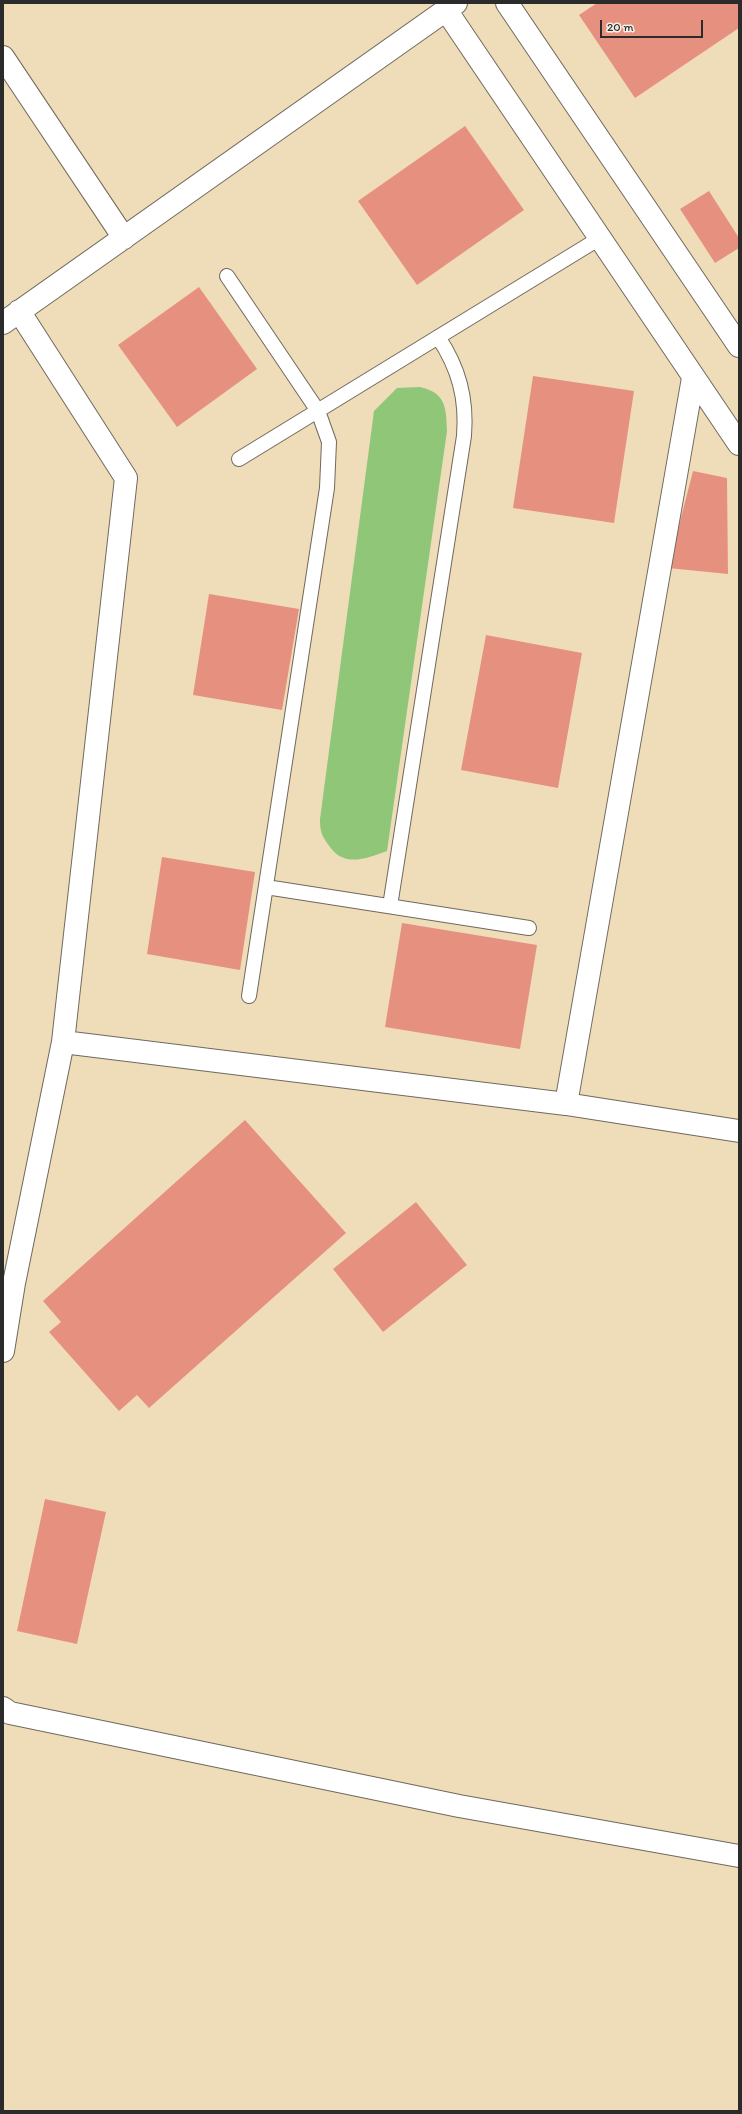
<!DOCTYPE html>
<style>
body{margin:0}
#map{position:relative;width:742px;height:2114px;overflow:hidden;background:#efddba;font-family:Itim,sans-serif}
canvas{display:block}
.frame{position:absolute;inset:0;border:4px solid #2b2b2b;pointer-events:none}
.scale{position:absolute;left:600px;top:20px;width:103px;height:18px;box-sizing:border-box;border:2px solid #2b2b2b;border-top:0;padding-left:5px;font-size:12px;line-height:14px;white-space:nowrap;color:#2b2b2b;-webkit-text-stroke:3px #f7f3e8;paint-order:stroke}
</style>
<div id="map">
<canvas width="742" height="2114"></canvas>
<div class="frame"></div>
<div class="scale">20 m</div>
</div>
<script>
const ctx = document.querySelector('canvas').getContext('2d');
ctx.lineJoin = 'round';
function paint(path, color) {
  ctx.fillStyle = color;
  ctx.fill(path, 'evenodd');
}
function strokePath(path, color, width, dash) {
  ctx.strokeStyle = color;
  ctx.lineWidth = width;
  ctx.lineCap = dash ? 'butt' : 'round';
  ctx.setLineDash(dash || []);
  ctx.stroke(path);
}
const green = new Path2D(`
 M420 387C446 393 446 407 447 431L387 851C367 858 345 868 330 847 322 836 320 833 320 819L374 411 397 388Z`);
const building = new Path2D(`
 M597 3H739V28L635 98 579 15Z
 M465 126 524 210 417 285 358 201Z
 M709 191 739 238V248L715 263 680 209Z
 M199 287 257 369 177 427 118 345Z
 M533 376 634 391 614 523 513 508Z
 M693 471 727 478 728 574 668 568Z
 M209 594 299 609 282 710 193 695Z
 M486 635 582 653 558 788 461 770Z
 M162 857 255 872 240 970 147 954Z
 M402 923 537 945 520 1049 385 1027Z
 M245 1120 346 1233 149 1408 137 1395 119 1411 49 1332 61 1322 43 1301Z
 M416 1202 467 1265 383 1332 333 1269Z
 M45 1499 106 1512 77 1644 17 1631Z`);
const lane = new Path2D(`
 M227 276 318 411 329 442 327 488 249 996
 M239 459 600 238
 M266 887 529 928
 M390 906 464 436C467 399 459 368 438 337`);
const street = new Path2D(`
 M507 3 739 346
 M446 10 739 444
 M3 57 124 238
 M19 311 126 478 63 1042
 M3 323 456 3
 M566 1104 693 378
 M3 1351 14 1283 63 1042 566 1104 739 1131
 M3 1708 10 1713 459 1806 739 1856`);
paint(green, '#90c678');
paint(building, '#e69180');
strokePath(lane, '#70695d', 16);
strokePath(street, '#70695d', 24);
strokePath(lane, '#fff', 14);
strokePath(street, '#fff', 22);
</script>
